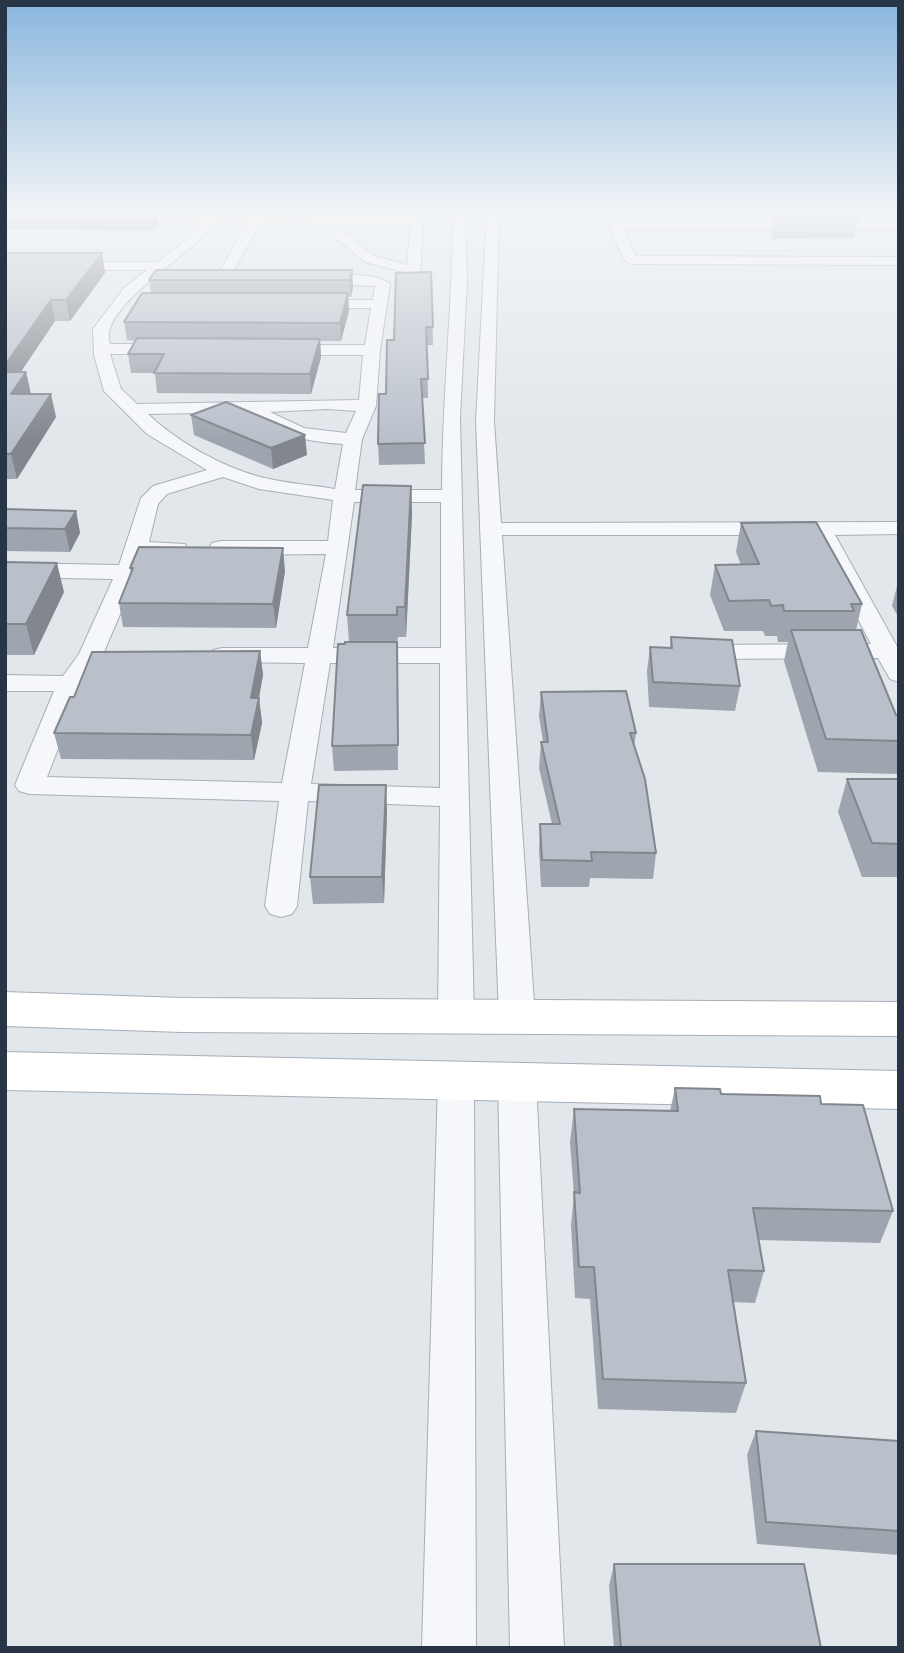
<!DOCTYPE html>
<style>
body{margin:0}
#map{position:relative;width:904px;height:1653px;overflow:hidden;background:#e2e7ec;font-family:Lato,sans-serif}
canvas{display:block}
.frame{position:absolute;inset:0;border:7px solid #283546;pointer-events:none}
</style>
<div id="map">
<canvas width="904" height="1653"></canvas>
<div class="frame"></div>
</div>
<script>
const ctx = document.querySelector('canvas').getContext('2d');
ctx.lineJoin = 'round';
function strokePath(path, color, width, dash) {
  ctx.strokeStyle = color;
  ctx.lineWidth = width;
  ctx.lineCap = dash ? 'butt' : 'round';
  ctx.setLineDash(dash || []);
  ctx.stroke(path);
}
function paint(path, color) {
  ctx.fillStyle = color;
  ctx.fill(path, 'evenodd');
}
const street = new Path2D(`
 M214 210H227L223 215 410 216 423 222 420 281 413 285 406 281 407 273 365 262 332 235 338 231 343 232 375 256 407 265 411 224 260 223 229 279 222 283 215 279 248 223 217 222C189 256 124 291 110 328 108 332 109 339 110 344H172L180 349 172 354H110L121 389 137 404 359 400 363 355H281L273 350 281 345H365L371 308H307L300 304 307 300H373L375 286 313 284 308 283V277C326 273 377 272 390 284L380 350 376 406 362 439 355 490H442C442 396 453 304 453 210H465L467 281 460 418 474 1017 468 1026 456 1030 444 1026 438 1017 440 806 308 801 297 906 292 914 281 917 270 914 265 906 279 801 29 794 19 791 15 785 54 691H5V675L63 676 79 654 113 579 5 577V563L119 565 141 498 153 486 207 470 147 434 104 391 94 355 93 329 124 288 147 270H5V262H158L192 235 204 222H116L112 221V215H210ZM327 409 356 411 346 433 304 428 270 412ZM250 412C276 436 309 442 343 444L335 489C311 485 284 483 260 477 221 466 177 442 148 414ZM223 477 259 489 333 500 328 541H220L212 543 209 548 212 553 220 555 326 554 308 648H222L213 650 210 655 213 660 222 662 305 663 282 783 47 777 83 684 103 654 145 556 185 554 188 549 185 544 149 542 158 504 167 494ZM354 502H441V648H333ZM330 663H440V788L311 784Z
 M487 210H499L494 421 501 523 899 522V534L835 535 899 650V682L890 679 878 658 694 659 685 657 682 652 685 647 694 645 871 644 816 539 819 535H502L535 1017 529 1026 517 1030 505 1026 499 1017 476 421Z
 M615 221 899 222V230L623 229 636 256 899 257V265L631 264 624 260 609 225Z
 M456 1066 469 1071 474 1081 476 1648H422L438 1081 443 1071Z
 M517 1067 530 1072 536 1082 564 1648H510L498 1082 504 1072Z`);
const secondary = new Path2D(`
 M5 992 182 998 899 1002V1036L182 1032 5 1026Z
 M5 1052 899 1071V1109L5 1090Z`);
const wall = new Path2D(`
 M5 210H189L188 211 156 212 158 224 153 231 5 229Z
 M235 210H373V212L369 213 235 212Z
 M400 210H435L434 212H400Z
 M765 210H848V213L858 218 854 238 772 239 771 232 773 219H768Z
 M5 253H102L105 273 70 321H55L21 372H26L31 394 56 417 17 479H5Z
 M352 270 353 287 351 297H348L349 311 341 341H320L321 357 311 394 157 393 155 373H131L128 354 136 341 127 340 124 322 151 293 149 280Z
 M431 272 433 345H427L428 398H422L425 464 379 465 378 444 394 340Z
 M191 415 307 455 273 469 194 435Z
 M411 486 412 514 406 637H398L397 645 398 770 334 771 332 746 345 644 349 642 347 615Z
 M5 509 76 511 80 533 70 552 5 551Z
 M741 523 862 604 856 630 896 715H899V774L818 772 784 661 788 642H778L777 636H765L763 631H724L710 595 715 565H741L736 552Z
 M5 562 64 592 34 655H5Z
 M130 568 285 571 276 628 123 627 119 603 131 574Z
 M898 582H899V618L892 606Z
 M671 637 740 686 735 711 649 707 647 671 650 647 670 648Z
 M260 651 263 675 259 698 262 723 254 760 61 759 54 733 74 697Z
 M541 692 636 733 634 747 656 853 653 879 590 878 589 887H541L539 850 540 824H552L539 768 541 742H543L539 716Z
 M847 779H899V877H862L838 812Z
 M387 810 384 903 313 904 310 877Z
 M675 1088 821 1104 893 1211 880 1243 759 1240 764 1271 755 1303 733 1302 746 1383 736 1413 598 1409 590 1299 575 1298 571 1225 574 1195 570 1142 574 1109 670 1111Z
 M756 1431 899 1441V1555L757 1544 747 1455Z
 M614 1564 821 1648H614L609 1586Z`);
const shadedWall = new Path2D(`
 M155 210 158 224 153 231 151 215Z
 M167 210H189L167 212Z
 M102 253 105 273 70 321 66 300Z
 M352 270 353 287 351 297 350 280Z
 M348 293 349 311 341 341 340 323Z
 M51 300 55 321 5 395V365Z
 M320 339 321 357 311 394 310 374Z
 M26 372 31 395 11 394Z
 M51 394 56 417 17 479 11 454Z
 M305 435 307 455 273 469 271 448Z
 M411 486 412 514 406 637 405 607Z
 M76 511 80 533 70 552 65 529Z
 M283 548 285 571 276 628 273 604Z
 M57 563 64 592 34 655 26 624Z
 M397 642 398 666V770V745Z
 M260 651 263 675 257 708 259 698 262 723 254 760 251 735V698Z
 M386 785 387 810 384 903 382 877Z`);
const building = new Path2D(`
 M5 210H155L151 215 5 214Z
 M774 212 856 213 858 218H775Z
 M5 253H102L66 300H51L5 365Z
 M156 270H352L350 280H149Z
 M431 272 433 327H426L428 379H421L425 443 378 444 379 394H386L387 340H394L396 273Z
 M142 293H348L340 323 124 322Z
 M137 338 320 339 310 374 154 373 164 354H128Z
 M5 372H26L11 394H51L11 454H5Z
 M226 402 305 435 271 448 191 415Z
 M363 485 411 486 405 607H397V615H347Z
 M5 509 76 511 65 529 5 528Z
 M816 522 862 604H851L854 611H784L783 605 771 606 769 600 729 601 715 565 759 564 741 523Z
 M139 547 283 548 273 604 119 603 133 568H130Z
 M5 562 57 563 26 624H5Z
 M791 630H861L896 715H899V741L826 739Z
 M671 637 732 640 740 686 653 682 650 647 672 648Z
 M345 642H397L398 745 332 746 338 644H345Z
 M260 651 251 698H259L251 735 54 733 70 697H74L92 652Z
 M626 691 636 733H630L645 779 656 853 591 852 592 861 542 860 540 824H560L541 742H548L541 692Z
 M847 779H899V844L872 843Z
 M319 785H386L382 877H310Z
 M675 1088 720 1089 721 1094 820 1096 821 1104 863 1105 893 1211 753 1208 764 1271 728 1270 746 1383 603 1379 594 1267H579L574 1192 580 1193 574 1109 678 1111Z
 M756 1431 899 1441V1531L766 1522Z
 M614 1564H804L821 1648H621Z`);
strokePath(street, '#a6aeb7', 2);
strokePath(secondary, '#a6aeb7', 2);
paint(street, '#f6f7fa');
paint(secondary, '#fff');
paint(wall, '#9fa5ae');
paint(shadedWall, '#82868d');
paint(building, '#b9c0ca');
strokePath(building, '#82868d', 2);
const sky = ctx.createLinearGradient(0, 0, 0, 441);
sky.addColorStop(0, '#89b6de');
sky.addColorStop(0.48, '#f2f4f6');
sky.addColorStop(1, '#f2f4f600');
ctx.fillStyle = sky;
ctx.fillRect(0, 0, 904, 441);
</script>
